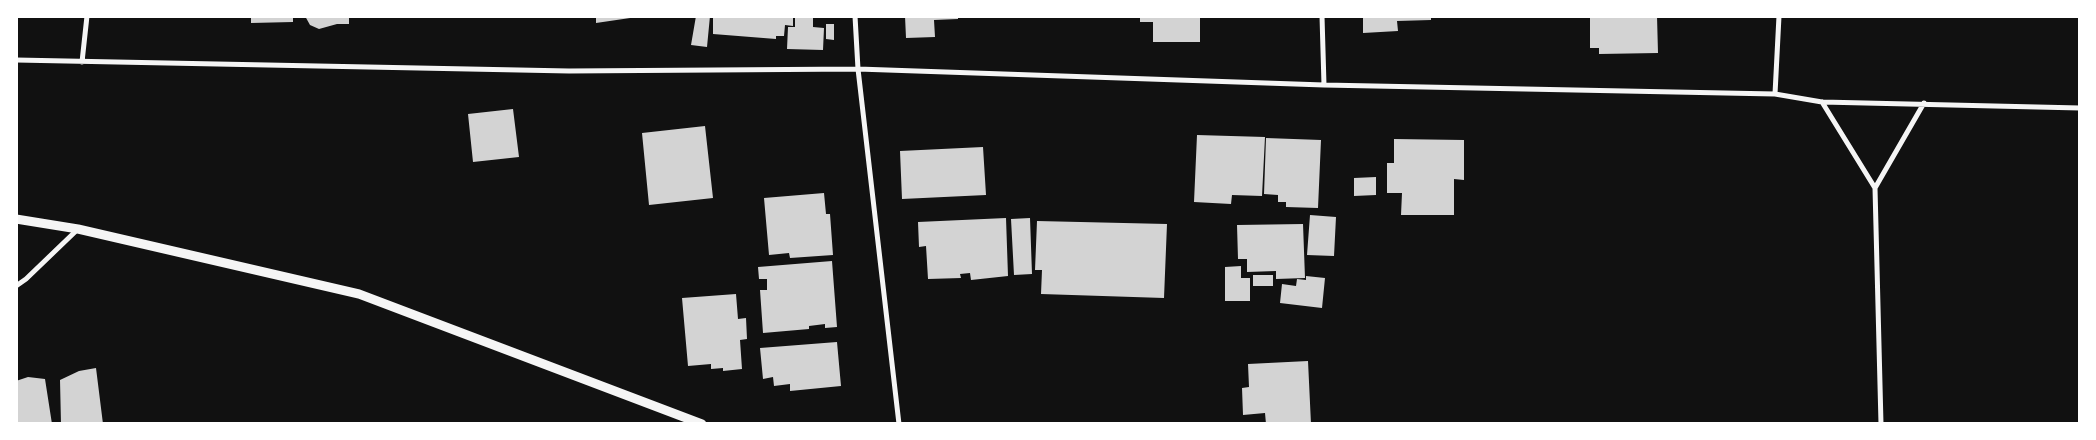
<!DOCTYPE html>
<style>
body{margin:0}
#map{position:relative;width:2096px;height:440px;overflow:hidden;background:#111;font-family:Barlow,sans-serif}
canvas{display:block}
.frame{position:absolute;inset:0;border:18px solid #fff;pointer-events:none}
</style>
<div id="map">
<canvas width="2096" height="440"></canvas>
<div class="frame"></div>
</div>
<script>
const ctx = document.querySelector('canvas').getContext('2d');
ctx.lineJoin = 'round';
function paint(path, color) {
  ctx.fillStyle = color;
  ctx.fill(path, 'evenodd');
}
function strokePath(path, color, width, dash) {
  ctx.strokeStyle = color;
  ctx.lineWidth = width;
  ctx.lineCap = dash ? 'butt' : 'round';
  ctx.setLineDash(dash || []);
  ctx.stroke(path);
}
const building = new Path2D(`
 M251 16H293V22L251 23Z
 M305 16H349V24H337L319 29 310 25Z
 M596 16H637V17L596 23Z
 M696 16H710L707 47 691 45Z
 M713 16H793V26L785 25 784 36H776V39L713 34Z
 M795 16H813V27L824 28 823 50 787 49 788 27H795Z
 M905 16H958V19L934 20 935 37 906 38Z
 M1140 16H1200V42H1153V22H1140Z
 M1363 16H1431V20L1397 21 1398 31 1363 33Z
 M1590 16H1657L1658 53 1599 54V48H1590Z
 M826 24H834V40L826 39Z
 M513 109 519 157 473 162 468 114Z
 M705 126 713 198 649 205 642 133Z
 M1197 135 1265 137 1262 196 1232 195 1231 204 1194 202Z
 M1266 138 1321 140 1318 208 1286 207V202H1278V195L1264 194Z
 M1394 139 1464 140V180L1454 179V215H1401L1402 193H1387V163H1394Z
 M983 147 986 195 902 199 900 151Z
 M1376 177V195L1354 196V178Z
 M824 193 826 214H830L833 255 790 258 789 253 769 255 764 198Z
 M1310 215 1336 217 1334 256 1307 255Z
 M1006 218 1008 276 971 280 970 273 960 274 961 278 928 279 926 246 919 247 918 222Z
 M1030 218 1032 274 1014 275 1011 219Z
 M1037 221 1167 224 1164 298 1041 294 1042 270H1035Z
 M1303 224 1305 278 1276 279V271L1247 272V259H1238L1237 225Z
 M832 261 837 327 825 328V324L809 326V329L763 333 760 290H767V279H759L758 267Z
 M1241 266V278H1250V301H1225V267Z
 M1253 275H1273V286H1253Z
 M1306 276 1325 278 1322 308 1280 303 1282 284 1296 286 1297 279 1306 280Z
 M736 294 738 319 746 318 747 339 740 340 742 369 723 371V368L711 369V364L688 366 682 298Z
 M837 342 841 386 790 391V384L774 386 773 377 763 379 760 348Z
 M1308 361 1311 424H1266L1265 413 1243 415 1242 388 1249 387 1248 364Z
 M96 368 103 424H61L60 380 79 371Z
 M28 377 45 379 52 424H16V381Z`);
const minor = new Path2D(`
 M855 16 858 69 899 424
 M1322 16 1324 85
 M16 60 569 71 858 69 1324 85 1775 94 1822 102 2080 108
 M82 62 87 16
 M1775 94 1779 16
 M1822 102 1875 188 1881 424
 M1875 188 1924 103
 M16 286 26 279 78 229`);
const tertiary = new Path2D(`
 M16 219 78 229 359 294 702 424`);
paint(building, '#d3d3d3');
strokePath(minor, '#f5f5f5', 5);
strokePath(tertiary, '#f5f5f5', 9);
</script>
